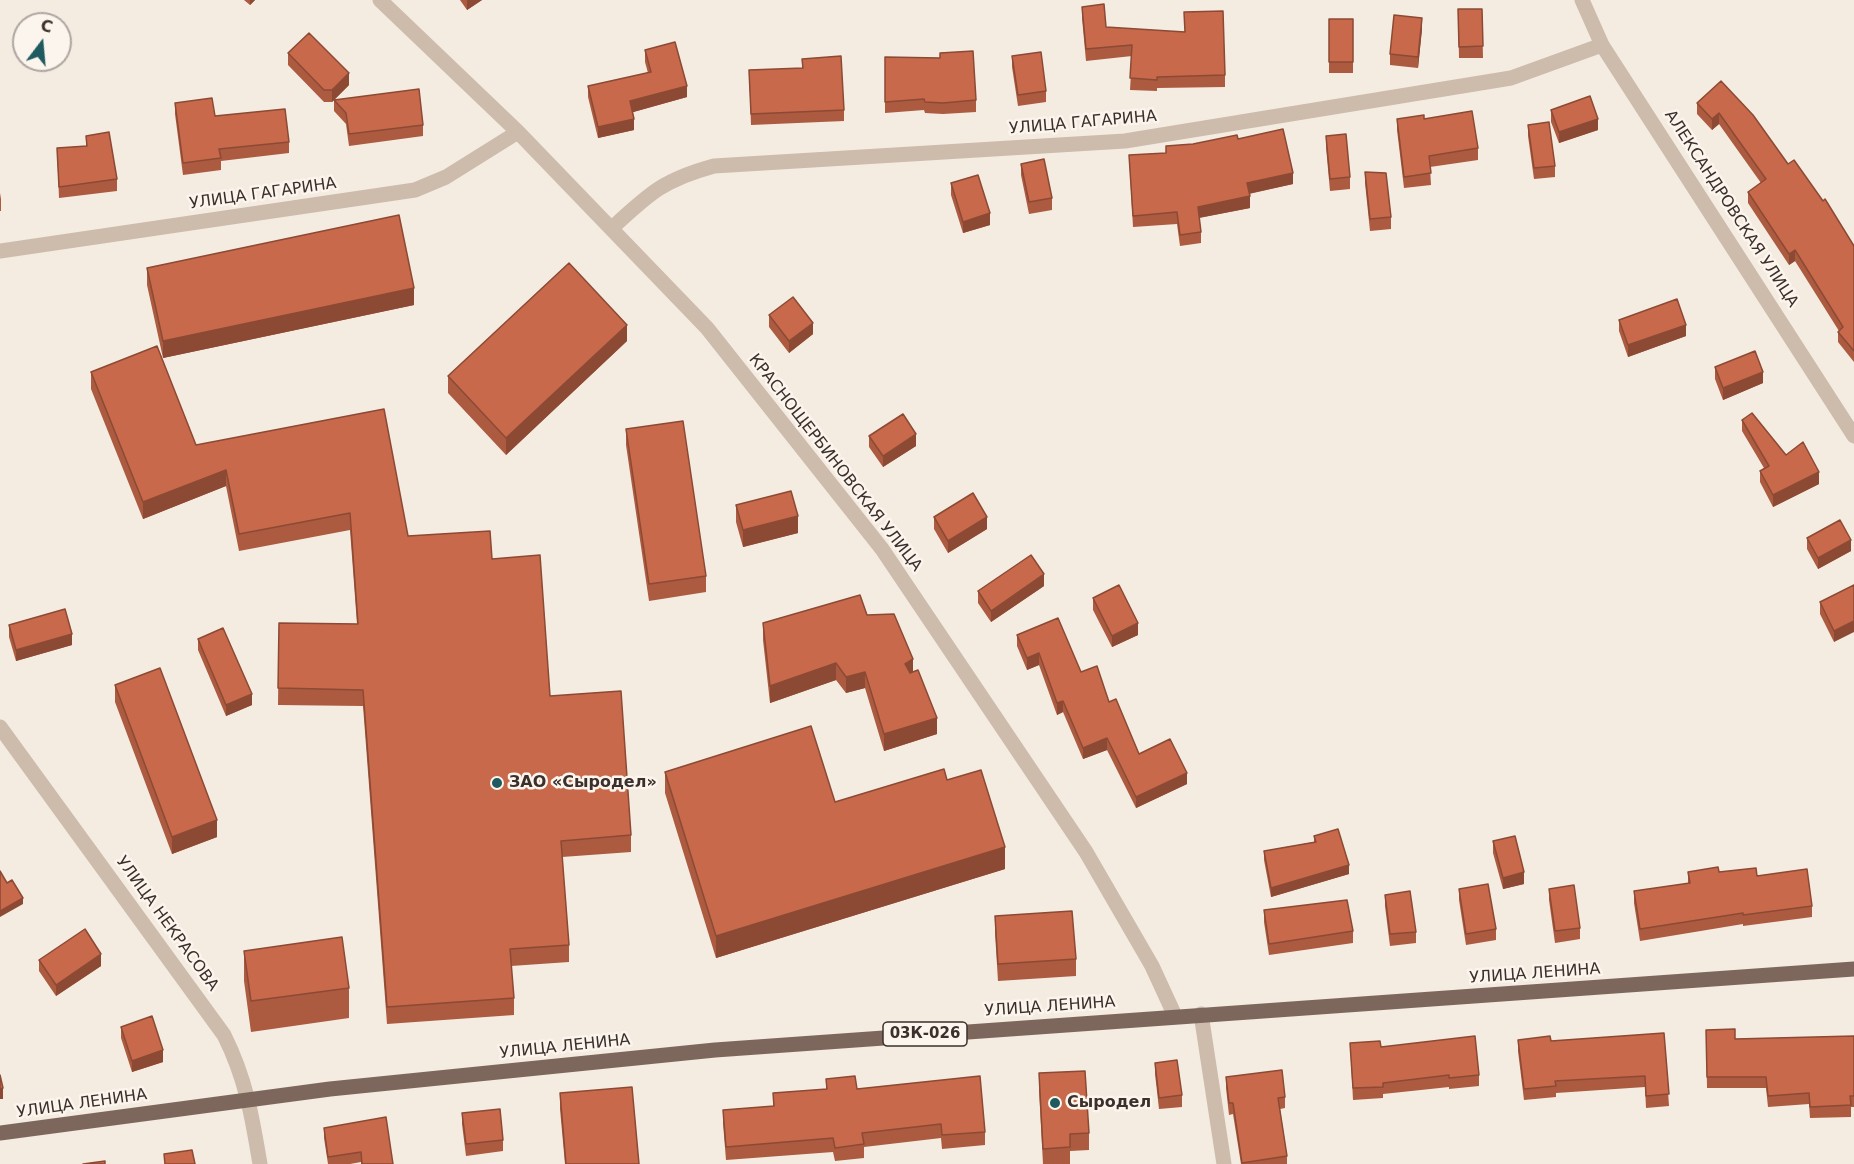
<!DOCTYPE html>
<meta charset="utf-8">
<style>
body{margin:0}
#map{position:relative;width:1854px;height:1164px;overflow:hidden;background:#f4ebe1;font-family:"DejaVu Sans",sans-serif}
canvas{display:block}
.north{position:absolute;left:12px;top:12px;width:60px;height:60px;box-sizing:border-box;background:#fbf5ee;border:2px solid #aea6a0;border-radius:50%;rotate:16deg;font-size:16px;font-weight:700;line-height:24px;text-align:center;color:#3b302b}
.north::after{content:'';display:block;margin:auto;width:21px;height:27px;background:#1f5a5e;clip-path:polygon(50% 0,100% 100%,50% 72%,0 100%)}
</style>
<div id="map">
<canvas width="1854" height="1164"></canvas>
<div class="north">С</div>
</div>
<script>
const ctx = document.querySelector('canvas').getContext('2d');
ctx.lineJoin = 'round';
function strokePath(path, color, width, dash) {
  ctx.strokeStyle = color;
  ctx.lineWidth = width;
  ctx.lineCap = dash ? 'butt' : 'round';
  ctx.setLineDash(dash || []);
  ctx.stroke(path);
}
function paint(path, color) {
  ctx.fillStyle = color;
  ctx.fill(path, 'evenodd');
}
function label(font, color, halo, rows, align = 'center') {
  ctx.font = font + ' "DejaVu Sans",sans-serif';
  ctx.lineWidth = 5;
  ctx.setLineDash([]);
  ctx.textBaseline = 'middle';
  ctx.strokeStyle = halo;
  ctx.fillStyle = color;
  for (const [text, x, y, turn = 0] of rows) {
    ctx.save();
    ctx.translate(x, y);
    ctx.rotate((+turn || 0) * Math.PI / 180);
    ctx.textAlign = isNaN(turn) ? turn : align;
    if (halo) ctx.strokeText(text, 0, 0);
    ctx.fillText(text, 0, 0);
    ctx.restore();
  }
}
const street = new Path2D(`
 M380 0 518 132 707 328 882 549 1086 852 1152 966 1175 1016
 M1582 0 1602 45 1854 436
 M612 228C650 193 663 180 714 166L1125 141 1511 78 1602 45
 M0 251 415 190 446 177 518 132
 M0 727 224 1035C246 1079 252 1116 260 1164
 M1201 1014 1224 1164`);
const primary = new Path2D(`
 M0 1133 330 1089 715 1050 1854 969`);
const wall = new Path2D(`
 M244 0H255L250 5Z
 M460 0H482L467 10Z
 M1082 7 1106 27 1225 75V87L1157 88V91L1130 90 1132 56 1086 61 1082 18Z
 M1458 9H1482L1483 58H1459Z
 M1329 19H1353V73H1329Z
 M1422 29 1418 68 1390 65V54Z
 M645 50 687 97 633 112 634 130 598 138 588 97V86L648 73 645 62Z
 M288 53 349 85 334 100 423 125V136L349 146 346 124 334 111V100L332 102H324L288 65Z
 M1012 56 1046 91V102L1018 106 1012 67Z
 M885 57 976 100V112L943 114 925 113 924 110 885 113Z
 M802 59 844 110V121L751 125 749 70 802 68Z
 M1721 81 1854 246V362L1838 342V332L1839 331 1795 261 1789 265 1748 203V192L1761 183 1719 124 1712 130 1697 114V103Z
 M175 103 289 142V153L221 161V170L183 175 175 114Z
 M1551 110 1598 130 1559 143 1551 122Z
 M1397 119H1424L1478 148V160L1430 167 1431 185 1404 188 1397 130Z
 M1528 125 1555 166V177L1534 179 1528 136Z
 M86 136 117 179V191L59 198 57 148 86 146Z
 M1326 136 1350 177V189L1330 191 1326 147Z
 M1238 139 1293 184 1249 194 1250 208 1199 218 1201 232V243L1180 246 1177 224 1133 227 1129 155 1166 153 1193 144Z
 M1021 164 1052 198V210L1029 214 1021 175Z
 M1365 172 1391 217V229L1370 231 1365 183Z
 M951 183 990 225 963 233 951 195Z
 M0 193 1 199V211H0Z
 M147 268 414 305 163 358 147 285Z
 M769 315 813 334 789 353 769 327Z
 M1619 320 1686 336 1628 357 1619 331Z
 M627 341 506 455 448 393V376Z
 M1715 367 1763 383 1723 400 1715 379Z
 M91 372 196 445 408 536 492 559 550 696 631 835V852L562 857 569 945V962L511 966 514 998V1015L387 1024 363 706 278 705 279 623 357 624 350 530 239 551 226 486 143 519 91 389Z
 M1742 420 1786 455 1819 484 1773 507 1760 482V471L1764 468 1742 431Z
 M626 429 706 576V592L649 601 626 445Z
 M869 436 916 446 883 467 869 447Z
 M736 505 798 533 743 547 736 522Z
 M934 517 987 529 948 553 934 529Z
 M1807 538 1851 551 1818 569 1807 549Z
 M1854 585 1834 642 1820 614V602Z
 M1044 586 991 622 978 603V591Z
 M1093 598 1138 635 1112 647 1093 610Z
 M867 615 913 672 937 734 884 751 865 688 846 693 836 680 770 703 763 640V623Z
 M9 625 72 645 16 661 9 637Z
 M1017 635 1081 672 1109 702 1139 754 1187 784 1136 808 1107 750 1083 759 1063 712 1057 715 1039 665 1027 670 1017 646Z
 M198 639 252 705 226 716 198 650Z
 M115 685 217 837 172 854 115 702Z
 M665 772 835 802 947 780 1005 869 716 958 665 793Z
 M1314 836 1349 874 1271 897 1264 860V851L1314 842Z
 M1493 841 1524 884 1503 889 1493 853Z
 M1688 872H1719L1757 876 1812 906V917L1743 926V924L1640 941 1634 903V891L1688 884Z
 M1459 889 1496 929V940L1466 945 1459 900Z
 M1549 889 1580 928V939L1555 943 1549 900Z
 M1385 895 1416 932V943L1390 946 1385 906Z
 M1264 910 1353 931V943L1269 955 1264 922Z
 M995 916 1076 959V976L998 981 995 933Z
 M244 951 349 988V1018L251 1032 244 981Z
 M39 960 101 966 56 996 39 971Z
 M121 1027 163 1062 132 1072 121 1038Z
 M1706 1030 1735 1039 1854 1036V1107H1851V1117L1810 1118 1809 1104 1768 1107 1766 1088H1707Z
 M1664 1033 1669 1106 1646 1108 1645 1087 1556 1093V1097L1524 1100 1518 1051V1040L1551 1041Z
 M1350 1043 1381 1047 1479 1075V1086L1449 1089V1087L1383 1094V1098L1353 1100Z
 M1155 1063 1182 1095V1107L1159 1109 1155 1074Z
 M1039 1073 1089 1133V1150L1070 1151V1164H1043L1039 1090Z
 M1226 1077 1285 1097V1108L1280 1109 1287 1156V1164H1241L1233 1114 1229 1115 1226 1088Z
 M826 1079 985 1132V1145L942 1149 941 1138 864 1147V1158L835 1161 833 1152 726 1160 723 1123V1110L773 1106V1093L826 1089Z
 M560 1093 639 1164H565L560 1109Z
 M462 1113 503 1140V1151L466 1156 462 1124Z
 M324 1128 393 1164H361V1162L350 1164H328L324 1138Z`);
const shadedWall = new Path2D(`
 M250 0H255L250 5Z
 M467 0H482L467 10Z
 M1422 18V29L1418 68V57Z
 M349 73V85L332 102V90Z
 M687 86V97L630 113V101Z
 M1719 113V124L1712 130V119Z
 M634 119V130L598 138V127Z
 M1598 119V130L1559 143V132Z
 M1293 173V184L1247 194V183Z
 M1250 196V208L1198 218V207Z
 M990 213V225L963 233V222Z
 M1795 250V261L1789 265V254Z
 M414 288V305L163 358V341Z
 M813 323V334L789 353V341Z
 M627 325V341L506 455V438Z
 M1686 325V336L1628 357V345Z
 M1763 372V383L1723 400V388Z
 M916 434V446L883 467V456Z
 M226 470V486L143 519V502Z
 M1819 472V484L1773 507V495Z
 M798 516V533L743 547V530Z
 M987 517V529L948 553V541Z
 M1851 540V551L1818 569V558Z
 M1044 574V586L991 622V611Z
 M1854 621V632L1834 642V631Z
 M1138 623V635L1112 647V636Z
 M72 634V645L16 661V650Z
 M1039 653V665L1027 670V658Z
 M913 659V676L905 681V664Z
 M836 663V680L770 703V686Z
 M865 672V688L846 693V677Z
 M252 694V705L226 716V705Z
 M1063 701V712L1057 715V703Z
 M937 718V734L884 751V734Z
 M1107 738V750L1083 759V748Z
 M1187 773V784L1136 808V797Z
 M217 820V837L172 854V837Z
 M1005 847V869L716 958V936Z
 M1349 865V874L1271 897V888Z
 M1524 872V884L1503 889V878Z
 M23 898V904L0 917V911Z
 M101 954V966L56 996V985Z
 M163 1050V1062L132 1072V1061Z
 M3 1088V1099H0V1089Z`);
const building = new Path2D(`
 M1104 4 1106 27 1185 32 1184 12 1223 11 1225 75 1157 77V80L1130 78 1132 45 1086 49 1082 7Z
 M1458 9H1482L1483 46 1459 47Z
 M1394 15 1422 18 1418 57 1390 54Z
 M1329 19H1353V62H1329Z
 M309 33 349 73 332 90H324L288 53Z
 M675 42 687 86 630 101 634 119 598 127 588 86 651 72 645 50Z
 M973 51 976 100 943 103 925 102 924 99 885 102V57L940 58V53Z
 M1041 52 1046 91 1018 95 1012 56Z
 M841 56 844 110 751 114 749 70 803 68 802 59Z
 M1721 81 1753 115 1788 164 1794 160 1823 201 1825 199 1854 246V351L1838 332 1843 327 1795 250 1789 254 1748 192 1766 179 1719 113 1712 119 1697 103Z
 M419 89 423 125 349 134 346 113 334 100Z
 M1590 96 1598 119 1559 132 1551 110Z
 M212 98 215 116 285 109 289 142 219 149 221 158 183 163 175 103Z
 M1472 111 1478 148 1429 156 1431 173 1404 177 1397 119 1424 115V119Z
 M1549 122 1555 166 1534 168 1528 125Z
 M1283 129 1293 173 1247 183 1250 196 1198 207 1201 232 1180 235 1177 212 1133 216 1129 155 1166 153V146L1193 144 1237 135 1238 139Z
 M109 132 117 179 59 187 57 148 87 146 86 136Z
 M1346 134 1350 177 1330 179 1326 136Z
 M1044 159 1052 198 1029 202 1021 164Z
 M1365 172 1386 173 1391 217 1370 219Z
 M978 175 990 213 963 222 951 183Z
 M399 215 414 288 163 341 147 268Z
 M569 263 627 325 506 438 448 376Z
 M793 297 813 323 789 341 769 315Z
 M1677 299 1686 325 1628 345 1619 320Z
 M157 346 196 445 384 409 408 536 490 531 492 559 540 555 550 696 621 691 631 835 561 841 569 945 510 949 514 998 387 1007 363 690 278 688 279 623 358 624 350 513 239 534 226 470 143 502 91 372Z
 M1755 351 1763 372 1723 388 1715 367Z
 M1752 413 1786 455 1803 442 1819 472 1773 495 1760 471 1769 466 1742 420Z
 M903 414 916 434 883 456 869 436Z
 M683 421 706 576 649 584 626 429Z
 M791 491 798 516 743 530 736 505Z
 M973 493 987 517 948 541 934 517Z
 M1840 520 1851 540 1818 558 1807 538Z
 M1031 555 1044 574 991 611 978 591Z
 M1119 585 1138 623 1112 636 1093 598Z
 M1854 585V621L1834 631 1820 602Z
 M860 595 867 615 894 614 913 659 905 664 910 673 918 670 937 718 884 734 865 672 846 677 836 663 770 686 763 623Z
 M65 609 72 634 16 650 9 625Z
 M1058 618 1081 672 1097 666 1109 702 1116 699 1139 754 1170 739 1187 773 1136 797 1107 738 1083 748 1063 701 1057 703 1039 653 1027 658 1017 635Z
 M223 628 252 694 226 705 198 639Z
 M160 668 217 820 172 837 115 685Z
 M811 726 835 802 944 769 947 780 981 770 1005 847 716 936 665 772Z
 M1338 829 1349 865 1271 888 1264 851 1316 842 1314 836Z
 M1515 836 1524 872 1503 878 1493 841Z
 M1718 867 1719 872 1756 868 1757 876 1807 869 1812 906 1743 915V913L1640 929 1634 891 1690 883 1688 872Z
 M0 871 7 883 12 880 23 898 0 911Z
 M1488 884 1496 929 1466 934 1459 889Z
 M1574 885 1580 928 1555 931 1549 889Z
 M1410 891 1416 932 1390 934 1385 895Z
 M1347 900 1353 931 1269 944 1264 910Z
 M1072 911 1076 959 998 964 995 916Z
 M85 929 101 954 56 985 39 960Z
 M342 937 349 988 251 1001 244 951Z
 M152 1016 163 1050 132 1061 121 1027Z
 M1735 1029V1039L1854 1036V1096H1850L1851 1105 1810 1107 1809 1093 1768 1096 1766 1077H1707L1706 1030Z
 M1664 1033 1669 1094 1646 1096 1645 1076 1555 1081 1556 1086 1524 1089 1518 1040 1550 1036 1551 1041Z
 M1475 1036 1479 1075 1449 1078V1075L1383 1083V1087L1353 1088 1350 1043 1380 1041 1381 1047Z
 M1177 1060 1182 1095 1159 1098 1155 1063Z
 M1282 1070 1285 1097 1278 1098 1287 1156 1242 1163 1233 1103H1229L1226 1077Z
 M1085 1071 1089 1133 1070 1134V1147L1043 1149 1039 1073Z
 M0 1075 3 1088 0 1089Z
 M855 1076 857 1089 980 1076 985 1132 942 1135 941 1124 862 1133 864 1144 835 1148 833 1138 726 1147 723 1110 774 1106 773 1093 827 1089 826 1079Z
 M632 1087 639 1164H566L560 1093Z
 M500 1109 503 1140 466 1144 462 1113Z
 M386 1117 393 1164H362L361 1152 328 1157 324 1128Z
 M192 1150 195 1164H165L164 1154Z
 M105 1161V1164H83Z`);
const markers = [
 [497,783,6,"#1f5a5e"],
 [1055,1103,6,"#1f5a5e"]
];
const shields = [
 [925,1034,84]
];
const shieldNames = [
 ["03К-026",925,1034]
];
const streetNames = [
 ["УЛИЦА ГАГАРИНА",1083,123,-5],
 ["УЛИЦА ГАГАРИНА",263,194,-8],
 ["АЛЕКСАНДРОВСКАЯ УЛИЦА",1731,209,57],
 ["КРАСНОЩЕРБИНОВСКАЯ УЛИЦА",835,463,52],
 ["УЛИЦА НЕКРАСОВА",167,924,54],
 ["УЛИЦА ЛЕНИНА",1535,974,-4],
 ["УЛИЦА ЛЕНИНА",1050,1007,-4],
 ["УЛИЦА ЛЕНИНА",565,1047,-6],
 ["УЛИЦА ЛЕНИНА",82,1104,-8]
];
const poiNames = [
 ["ЗАО «Сыродел»",509,783],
 ["Сыродел",1067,1103]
];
strokePath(street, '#cdbbac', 15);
strokePath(primary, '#7d675c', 15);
paint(wall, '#ac5a40');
paint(shadedWall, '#8c4a34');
paint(building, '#c8694b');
strokePath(building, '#8c4a34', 1.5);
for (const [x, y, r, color] of markers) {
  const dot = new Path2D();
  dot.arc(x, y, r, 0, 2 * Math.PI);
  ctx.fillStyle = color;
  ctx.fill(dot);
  strokePath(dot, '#fbf5ee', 2);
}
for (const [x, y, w] of shields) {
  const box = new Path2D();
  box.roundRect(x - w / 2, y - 12, w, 24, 4.5);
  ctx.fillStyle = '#fbf5ee';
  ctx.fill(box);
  strokePath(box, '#3b302b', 1.5);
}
label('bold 15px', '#3b302b', null, shieldNames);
label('16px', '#3b302b', '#fbf5ee', streetNames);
label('bold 16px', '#3b302b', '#fbf5ee', poiNames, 'left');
</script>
